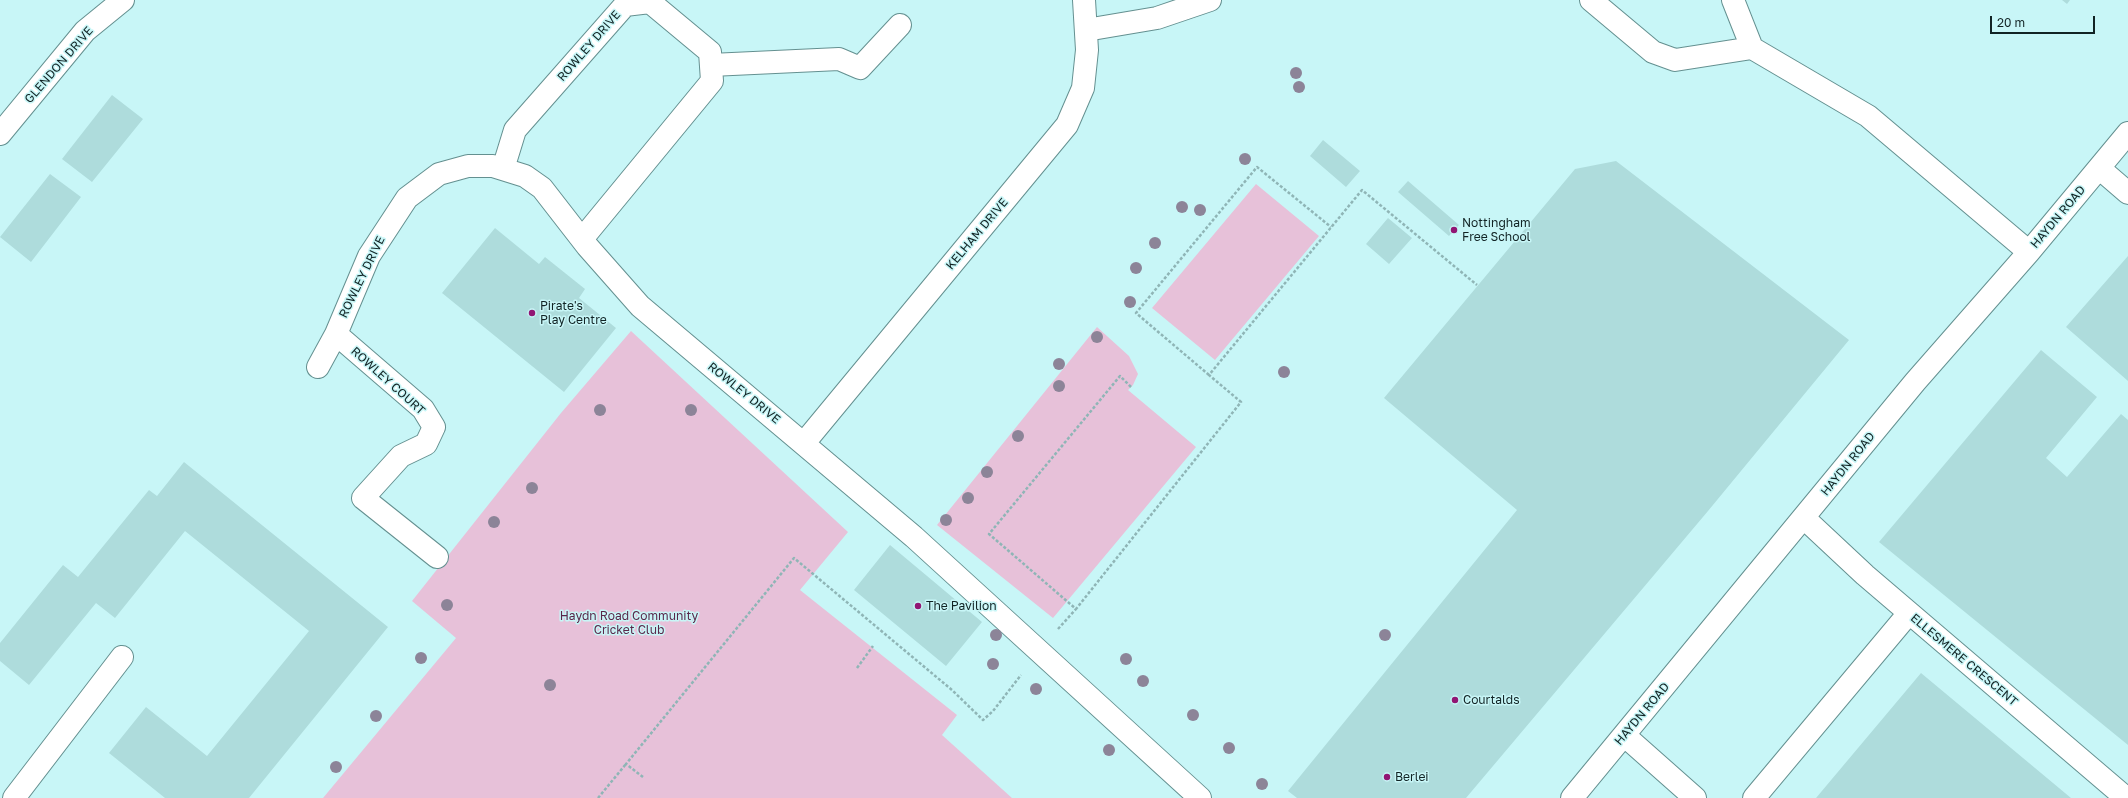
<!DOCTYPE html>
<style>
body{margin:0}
#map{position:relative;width:2128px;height:798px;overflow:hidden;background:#c8f6f7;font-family:"Golos Text",sans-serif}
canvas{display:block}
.scale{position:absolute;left:1990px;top:16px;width:105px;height:18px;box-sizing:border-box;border:2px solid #112324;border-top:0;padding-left:5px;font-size:12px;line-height:14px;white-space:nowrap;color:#112324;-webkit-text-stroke:3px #c8f6f7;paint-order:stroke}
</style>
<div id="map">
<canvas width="2128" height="798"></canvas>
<div class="scale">20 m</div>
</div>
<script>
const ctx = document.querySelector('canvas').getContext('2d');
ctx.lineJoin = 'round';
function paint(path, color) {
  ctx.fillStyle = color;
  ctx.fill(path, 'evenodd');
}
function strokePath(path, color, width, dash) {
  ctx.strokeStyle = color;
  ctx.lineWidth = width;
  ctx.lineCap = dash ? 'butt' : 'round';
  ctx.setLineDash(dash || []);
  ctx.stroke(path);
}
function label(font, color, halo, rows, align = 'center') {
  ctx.font = font + ' "Golos Text",sans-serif';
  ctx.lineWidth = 3;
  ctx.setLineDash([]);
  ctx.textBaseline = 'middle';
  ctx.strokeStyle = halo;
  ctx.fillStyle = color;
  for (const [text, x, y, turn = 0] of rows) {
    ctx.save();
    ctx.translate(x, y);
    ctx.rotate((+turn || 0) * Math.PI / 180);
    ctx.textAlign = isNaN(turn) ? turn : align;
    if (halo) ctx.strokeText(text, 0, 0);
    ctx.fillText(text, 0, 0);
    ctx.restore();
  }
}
const green = new Path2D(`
 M1256 184 1319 236 1215 360 1152 308Z
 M1097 327 1129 356 1138 374 1133 385 1128 390 1196 447 1053 618 937 525Z
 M631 331 848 532 800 590 957 715 942 735 1012 798H323L456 638 412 601 561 413Z`);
const building = new Path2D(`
 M2062 0H2070L2067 4Z
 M112 95 143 119 92 182 62 159Z
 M1323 140 1360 171 1346 187 1310 156Z
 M1616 161 1849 340 1708 511 1466 798H1297L1288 791 1517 510 1384 398 1575 169Z
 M50 174 81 197 31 262 0 237Z
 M1408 181 1459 225 1449 236 1398 192Z
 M1388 218 1412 238 1389 264 1366 244Z
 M495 228 539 264 545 257 585 289 579 298 616 328 564 392 442 293Z
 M2128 256V381L2066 327Z
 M2041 350 2097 397 2046 458 2067 477 2121 414 2128 420V745L1879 542Z
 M184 462 388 627 249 798H165L109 753 146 707 207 756 309 631 185 531 115 618 96 603 29 685 0 661V643L63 565 78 577 149 490 157 496Z
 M890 545 982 622 946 666 854 590Z
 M1921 673 2071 798H1816Z`);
const path = new Path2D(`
 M1209 375 1136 313 1257 167 1331 227
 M1131 387 1120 376 989 534 1076 609 1241 402 1209 375 1362 190 1477 285
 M1058 629 1076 609
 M857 668 873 646
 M643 777 626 764 794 558 952 690 983 720 993 711 1021 675
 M598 798 626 764`);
const minor = new Path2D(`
 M1591 0 1653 52 1675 60 1752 48
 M1733 0 1752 48 1868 116 2029 252
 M1086 30 1157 18 1210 0
 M711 65 839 59 860 68 900 25
 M0 134 85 31 123 0
 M2099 168 2128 193
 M503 169 515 130 625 5 650 2 710 52 712 81 582 239
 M336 334 423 409 434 427 426 444 401 456 363 498 437 557
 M318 367 336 334 369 256 407 198 439 174 468 166H493L525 176 542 188 587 246 640 306 914 537 1200 798
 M804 443 1067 125 1083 88 1087 50 1084 0
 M1804 518 1865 575 2126 798
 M1625 736 1695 798
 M14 798 122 657
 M1572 798 1915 382 2029 252 2128 133
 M1754 798 1909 613`);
const trees = [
 [1296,73],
 [1299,87],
 [1245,159],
 [1182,207],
 [1200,210],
 [1155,243],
 [1136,268],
 [1130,302],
 [1097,337],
 [1059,364],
 [1284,372],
 [1059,386],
 [600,410],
 [691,410],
 [1018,436],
 [987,472],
 [532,488],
 [968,498],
 [946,520],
 [494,522],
 [447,605],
 [996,635],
 [1385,635],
 [421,658],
 [1126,659],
 [993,664],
 [1143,681],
 [550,685],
 [1036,689],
 [1193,715],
 [376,716],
 [1229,748],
 [1109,750],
 [336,767],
 [1262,784]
];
const markers = [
 [1454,230,4,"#911573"],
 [532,313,4,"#911573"],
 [918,606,4,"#911573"],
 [1455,700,4,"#911573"],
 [1387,777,4,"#911573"]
];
const streetNames = [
 ["ROWLEY DRIVE",589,46,-49],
 ["GLENDON DRIVE",59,65,-49],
 ["HAYDN ROAD",2058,217,-50],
 ["KELHAM DRIVE",977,234,-50],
 ["ROWLEY DRIVE",362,277,-64],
 ["ROWLEY COURT",388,381,42],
 ["ROWLEY DRIVE",744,393,39],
 ["HAYDN ROAD",1848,464,-51],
 ["ELLESMERE CRESCENT",1964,660,40],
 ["HAYDN ROAD",1642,714,-50]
];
const poiNames = [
 ["Nottingham",1462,223],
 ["Free School",1462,237],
 ["Pirate's",540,306],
 ["Play Centre",540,320],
 ["The Pavilion",926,606],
 ["Courtalds",1463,700],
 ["Berlei",1395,777]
];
const parkNames = [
 ["Haydn Road Community",629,616],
 ["Cricket Club",629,630]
];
paint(green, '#e7c1d9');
paint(building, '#aedcdc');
strokePath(minor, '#649090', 24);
strokePath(path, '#8fb5b6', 2.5, [3, 2]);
strokePath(minor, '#fff', 22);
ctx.fillStyle = '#8c8498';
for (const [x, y] of trees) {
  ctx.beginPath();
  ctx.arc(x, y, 6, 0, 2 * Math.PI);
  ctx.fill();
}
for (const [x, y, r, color] of markers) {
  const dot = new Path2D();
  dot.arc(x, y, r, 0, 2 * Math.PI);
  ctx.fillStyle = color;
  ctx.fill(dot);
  strokePath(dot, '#c8f6f7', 1.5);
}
label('12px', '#112324', '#c8f6f7', streetNames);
label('12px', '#112324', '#c8f6f7', poiNames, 'left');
label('12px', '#5a274a', '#c8f6f7', parkNames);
</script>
